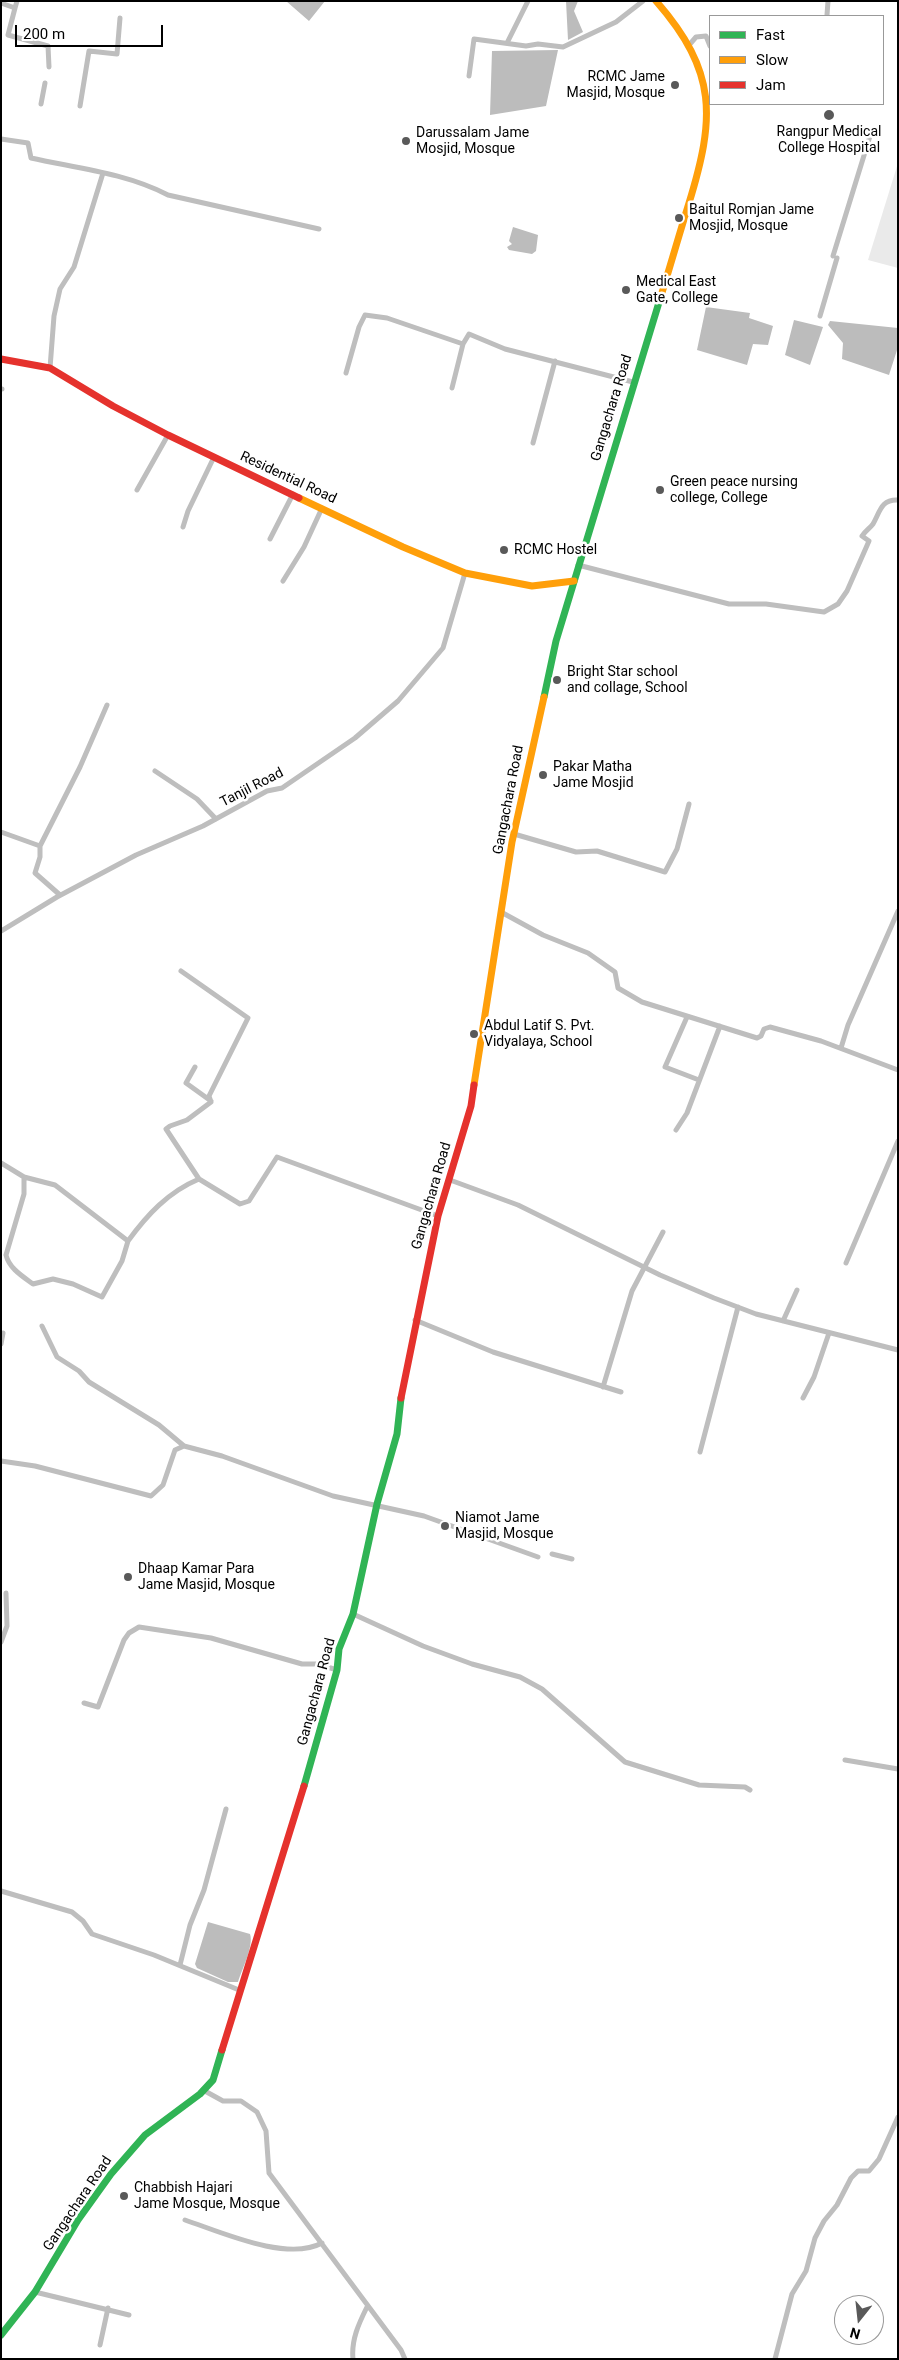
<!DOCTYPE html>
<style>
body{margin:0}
#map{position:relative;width:899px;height:2360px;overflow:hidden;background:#fff;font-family:Roboto,sans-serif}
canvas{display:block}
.frame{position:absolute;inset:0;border:2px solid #000;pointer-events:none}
.legend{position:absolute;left:709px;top:15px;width:175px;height:90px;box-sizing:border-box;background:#fff;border:1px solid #999;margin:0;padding:6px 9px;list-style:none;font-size:15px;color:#000}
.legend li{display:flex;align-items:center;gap:10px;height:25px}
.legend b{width:25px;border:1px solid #999}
.north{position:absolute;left:834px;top:2295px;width:50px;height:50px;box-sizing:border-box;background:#fff;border:1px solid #999;border-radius:50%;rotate:196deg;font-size:14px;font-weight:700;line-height:20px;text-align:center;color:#000}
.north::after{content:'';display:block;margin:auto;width:18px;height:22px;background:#595959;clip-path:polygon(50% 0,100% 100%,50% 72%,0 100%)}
.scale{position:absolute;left:15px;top:25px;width:148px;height:22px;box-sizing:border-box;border:2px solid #000;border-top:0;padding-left:6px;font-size:15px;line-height:18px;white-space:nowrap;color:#000;-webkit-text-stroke:4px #fff;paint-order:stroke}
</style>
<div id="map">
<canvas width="899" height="2360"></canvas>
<div class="frame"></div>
<ul class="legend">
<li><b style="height:6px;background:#30b455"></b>Fast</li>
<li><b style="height:6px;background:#ff9f0a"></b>Slow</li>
<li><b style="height:6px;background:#e5322d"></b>Jam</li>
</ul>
<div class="north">N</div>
<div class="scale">200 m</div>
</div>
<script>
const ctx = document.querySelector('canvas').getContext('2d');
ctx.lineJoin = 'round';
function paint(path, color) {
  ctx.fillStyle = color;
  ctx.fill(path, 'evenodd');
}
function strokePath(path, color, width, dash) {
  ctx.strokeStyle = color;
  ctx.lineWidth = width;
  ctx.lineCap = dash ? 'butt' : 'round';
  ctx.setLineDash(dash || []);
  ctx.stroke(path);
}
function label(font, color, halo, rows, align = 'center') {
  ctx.font = font + ' Roboto,sans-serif';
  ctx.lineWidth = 5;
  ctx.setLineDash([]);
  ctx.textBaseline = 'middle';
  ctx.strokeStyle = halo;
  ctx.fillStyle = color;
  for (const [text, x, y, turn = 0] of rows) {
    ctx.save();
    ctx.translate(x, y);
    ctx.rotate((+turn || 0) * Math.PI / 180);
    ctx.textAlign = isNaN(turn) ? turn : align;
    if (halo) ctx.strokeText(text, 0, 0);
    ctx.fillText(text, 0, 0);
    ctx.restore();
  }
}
const green = new Path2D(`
 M898 163V268L868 260Z`);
const water = new Path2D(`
 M286 1H325L309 21Z
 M566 1H578L574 11 583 32 568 40Z
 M558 50 546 106 490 115 492 51Z
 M513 227 538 235 536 251 532 254 509 250 507 247 512 244 509 241Z
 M706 307 750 313 749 318 773 326 768 345 753 344 747 365 697 350Z
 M794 320 823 327 810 365 785 355Z
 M830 321 898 328V347L889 375 842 359 843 343 828 325Z
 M208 1922 250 1934C254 1946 242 1969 238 1982H228L197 1968 195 1964Z`);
const street = new Path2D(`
 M1 3 15 8 17 1
 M15 8 8 35 48 46 49 67
 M827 15 828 1
 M507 43 528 1
 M690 44 696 37 706 36 710 46
 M469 76 474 39 526 46 538 44 563 47 616 22 643 1
 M41 104 45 83
 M80 106 89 51 117 54 120 18
 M1 139 28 143 31 158C76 168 126 173 168 195L319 229
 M833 256 870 136
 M820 316 837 258
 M50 368 54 316 60 289 74 267 103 173
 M346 373 359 327 365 315 387 318 463 344
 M452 388 463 344 469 334 505 349 633 382
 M1 389H2
 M533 443 555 361
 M137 490 168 435
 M183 527 188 511 214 457
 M270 539 293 494
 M578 565 729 604H766L824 612 838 604 847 591 869 541 862 536C865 531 870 528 873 524 880 512 881 499 898 500
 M283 581 304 547 322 508
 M155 771 197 799 216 819
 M1 832 40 846
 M514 834 576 852 597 851 665 872 677 849 689 804
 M60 895 35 873 40 857V846L80 767 107 705
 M501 912 543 935 588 953 615 972 618 988 642 1002 757 1038 761 1036 764 1029 770 1027 821 1041 898 1070
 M1 931 57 897 136 855 203 826 267 791 282 788 355 738 398 701 443 648 465 573
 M181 971 248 1018 209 1096 211 1102 187 1120 170 1126 166 1129 199 1179
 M687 1017 665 1067 699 1080
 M841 1048 848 1025 898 911
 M195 1067 186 1083 211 1101
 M676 1130 687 1113 720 1026
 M1 1163 24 1177 55 1185 128 1241C147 1215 168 1192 199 1179L240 1204 249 1201 277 1157 438 1216
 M24 1177V1194L6 1255C9 1268 22 1276 33 1284L53 1279 73 1284 102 1297 122 1261 128 1241
 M450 1180 518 1205 660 1275 714 1298 756 1314 898 1350
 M846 1263 898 1141
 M415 1320 493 1352 621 1392
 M783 1321 797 1290
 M42 1326 57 1357 79 1371 89 1382 159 1425 184 1446
 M1 1344 3 1333
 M603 1387 632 1291 663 1232
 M803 1398 814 1377 829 1333
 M700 1452 738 1307
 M1 1461 35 1466 151 1496 163 1485 175 1450 184 1446 222 1456 333 1496 424 1516 538 1557
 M552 1554 572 1559
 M353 1614 423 1646 472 1664 520 1677 542 1689 625 1762 699 1785 745 1787 750 1790
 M1 1642 7 1626 6 1593
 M84 1703 98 1707 124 1640 129 1633 139 1627 211 1638 302 1664H318L337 1670
 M845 1760 898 1769
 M1 1891 72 1912 83 1921 92 1934 154 1955 239 1990
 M180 1965 190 1925 204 1890 226 1809
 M203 2090 223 2101H241L257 2112 266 2131 269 2173 401 2350 405 2359
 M185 2220C221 2232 287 2262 322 2243
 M35 2292 129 2315
 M100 2345 108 2308
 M353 2359C351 2340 359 2323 367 2307
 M775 2359 792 2294 806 2271 815 2238 824 2221 837 2205 851 2178 858 2171H869L879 2159 898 2117`);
const fast = new Path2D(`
 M544 697 556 641 660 299
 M304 1786 337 1670 339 1649 353 1614 377 1504 397 1434 401 1398
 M1 2335 35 2292 78 2220 111 2174 145 2135 200 2094 213 2080 222 2050`);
const slow = new Path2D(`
 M656 1C718 72 715 118 689 203 679 235 670 267 660 299
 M299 498 403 547 465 573 532 586 574 581
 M474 1085 512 842 544 697`);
const jam = new Path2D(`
 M1 359 50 368 113 406 168 435 299 498
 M401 1398 438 1216 471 1106 474 1085
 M222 2050 304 1786`);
const markers = [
 [675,85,5,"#595959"],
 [829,115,6,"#595959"],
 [406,141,5,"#595959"],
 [679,218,5,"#595959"],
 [626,290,5,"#595959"],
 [660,490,5,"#595959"],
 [504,550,5,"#595959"],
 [557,680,5,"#595959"],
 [543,775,5,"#595959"],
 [474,1034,5,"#595959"],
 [445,1526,5,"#595959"],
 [128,1577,5,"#595959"],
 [124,2196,5,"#595959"]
];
const poiNames = [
 ["RCMC Jame",665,77,"right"],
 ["Masjid, Mosque",665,93,"right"],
 ["Rangpur Medical",829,132,"center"],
 ["College Hospital",829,148,"center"],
 ["Darussalam Jame",416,133],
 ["Mosjid, Mosque",416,149],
 ["Baitul Romjan Jame",689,210],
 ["Mosjid, Mosque",689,226],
 ["Medical East",636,282],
 ["Gate, College",636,298],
 ["Green peace nursing",670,482],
 ["college, College",670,498],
 ["RCMC Hostel",514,550],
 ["Bright Star school",567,672],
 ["and collage, School",567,688],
 ["Pakar Matha",553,767],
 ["Jame Mosjid",553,783],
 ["Abdul Latif S. Pvt.",484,1026],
 ["Vidyalaya, School",484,1042],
 ["Niamot Jame",455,1518],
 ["Masjid, Mosque",455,1534],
 ["Dhaap Kamar Para",138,1569],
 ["Jame Masjid, Mosque",138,1585],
 ["Chabbish Hajari",134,2188],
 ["Jame Mosque, Mosque",134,2204]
];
const streetNames = [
 ["Gangachara Road",612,408,-73],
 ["Residential Road",288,478,25],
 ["Tanjil Road",252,788,-27],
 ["Gangachara Road",509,800,-79],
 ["Gangachara Road",432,1196,-74],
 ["Gangachara Road",317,1692,-75],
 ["Gangachara Road",78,2204,-56]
];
paint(green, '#eaeaea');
paint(water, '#bcbcbc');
strokePath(street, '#bebebe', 5);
strokePath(fast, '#30b455', 7);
strokePath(slow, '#ff9f0a', 7);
strokePath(jam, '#e5322d', 7);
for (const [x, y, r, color] of markers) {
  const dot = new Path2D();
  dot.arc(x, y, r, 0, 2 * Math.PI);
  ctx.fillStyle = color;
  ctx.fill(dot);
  strokePath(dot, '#fff', 2);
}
label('14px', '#000', '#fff', poiNames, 'left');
label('14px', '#000', '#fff', streetNames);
</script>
